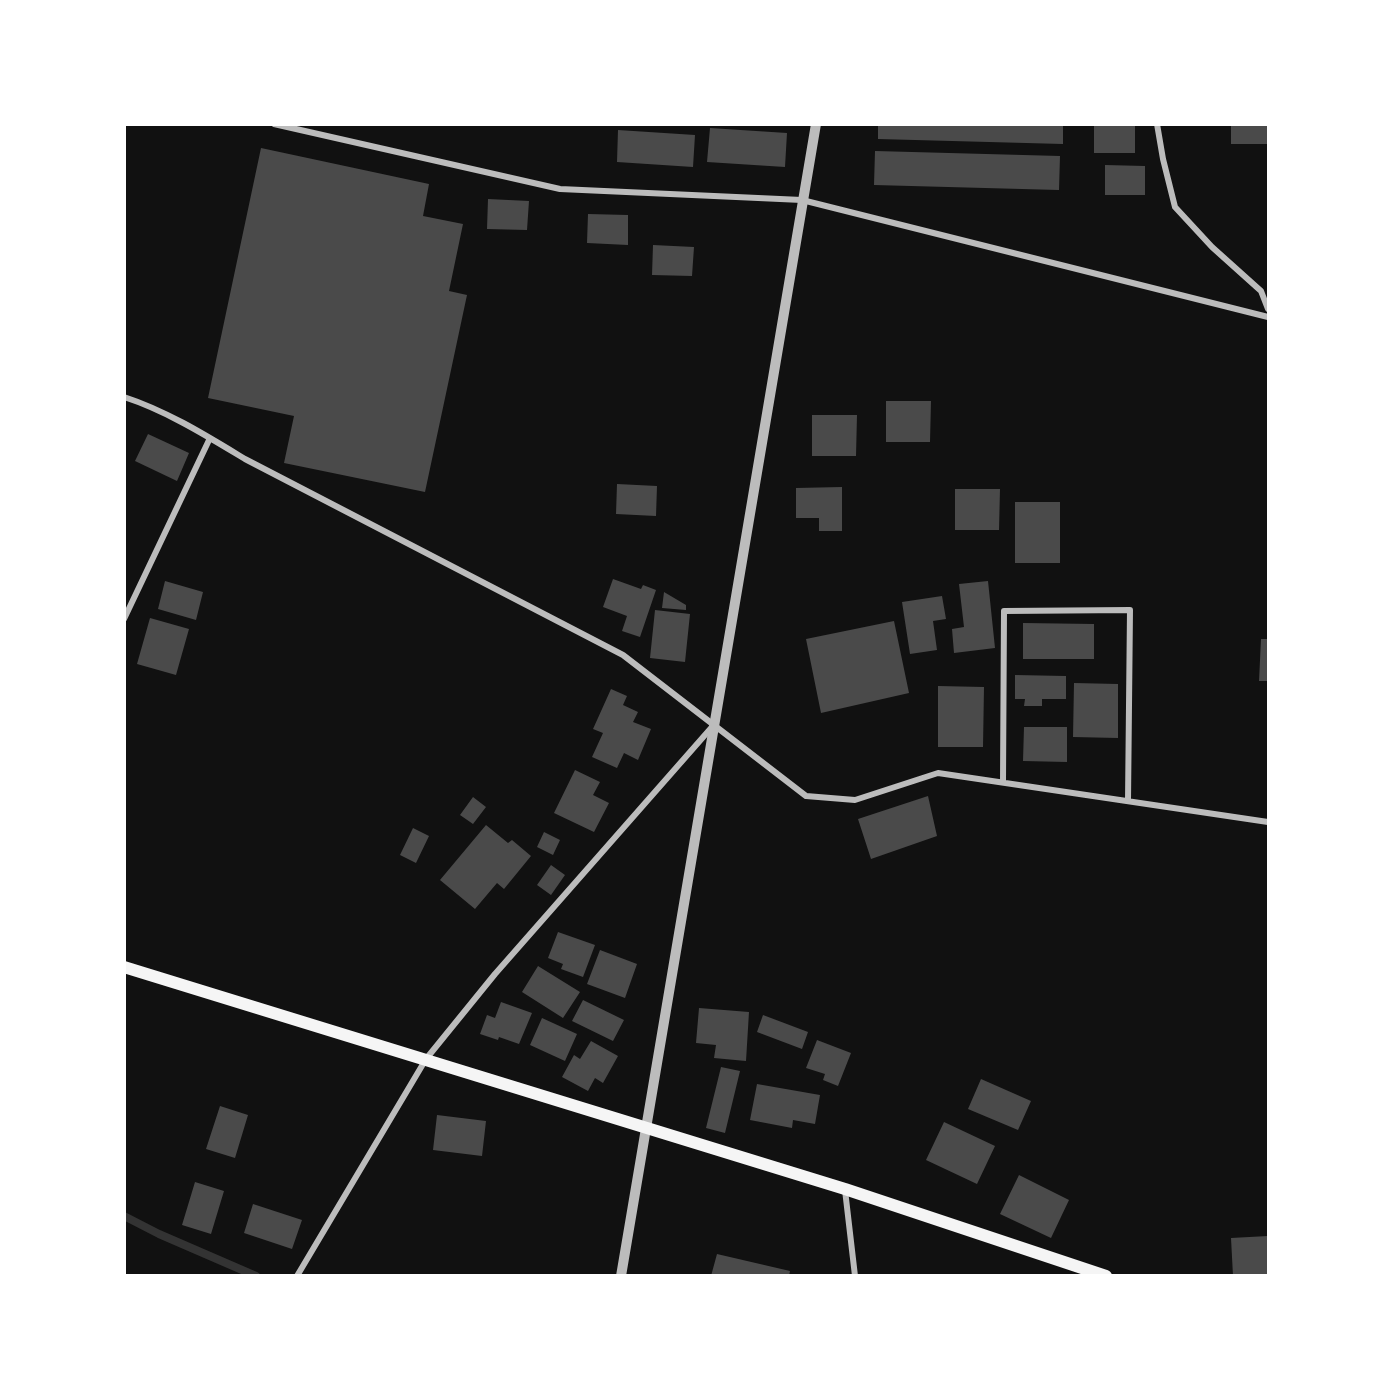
<!DOCTYPE html>
<style>
body{margin:0}
#map{position:relative;width:1393px;height:1400px;overflow:hidden;background:#111;font-family:"Work Sans",sans-serif}
canvas{display:block}
.frame{position:absolute;inset:0;border:126px solid #fff;pointer-events:none}
</style>
<div id="map">
<canvas width="1393" height="1400"></canvas>
<div class="frame"></div>
</div>
<script>
const ctx = document.querySelector('canvas').getContext('2d');
ctx.lineJoin = 'round';
function strokePath(path, color, width, dash) {
  ctx.strokeStyle = color;
  ctx.lineWidth = width;
  ctx.lineCap = dash ? 'butt' : 'round';
  ctx.setLineDash(dash || []);
  ctx.stroke(path);
}
function paint(path, color) {
  ctx.fillStyle = color;
  ctx.fill(path, 'evenodd');
}
const stream = new Path2D(`
 M124 1216 159 1234 256 1276`);
const building = new Path2D(`
 M878 124H1063V144L878 139Z
 M1094 124H1135V153H1094Z
 M1231 124H1268V144H1231Z
 M710 128 787 133 785 167 707 162Z
 M618 130 695 135 693 167 617 162Z
 M261 148 429 184 423 216 463 224 449 291 467 295 425 492 284 463 294 416 208 398Z
 M875 151 1060 156 1059 190 874 185Z
 M1105 165 1145 166V195H1105Z
 M488 199 529 201 527 230 487 229Z
 M588 214 628 215V245L587 243Z
 M653 245 694 247 692 276 652 275Z
 M886 401H931L930 442H886Z
 M812 415H857L856 456H812Z
 M148 434 189 453 177 481 135 461Z
 M617 484 657 486 656 516 616 514Z
 M842 487V531H819V518H796V488Z
 M955 489H1000L999 530H955Z
 M1015 502H1060V563H1015Z
 M613 579 641 589 643 585 656 590 640 637 622 631 627 616 603 607Z
 M165 581 203 592 196 620 158 609Z
 M988 581 995 648 954 653 952 629 964 627 959 584Z
 M664 592 686 605V610L662 608Z
 M942 596 946 619 933 621 937 650 910 654 902 602Z
 M655 610 690 614 685 662 650 658Z
 M150 618 189 629 176 675 137 664Z
 M894 621 909 693 821 713 806 639Z
 M1023 623 1094 624V659H1023Z
 M1261 639H1268V681H1259Z
 M1015 675 1066 676V699H1042V706H1024L1025 699H1015Z
 M1074 683 1118 684V738L1073 737Z
 M938 686 984 687 983 747H938Z
 M611 689 627 696 623 705 638 712 633 722 651 729 638 760 624 753 617 768 592 757 603 733 593 729Z
 M1024 727H1067V762L1023 761Z
 M575 770 600 782 593 795 609 803 594 832 554 813Z
 M928 796 937 836 871 859 858 819Z
 M473 797 486 807 473 824 460 815Z
 M486 825 508 843 512 840 531 856 504 889 497 883 475 909 440 880Z
 M413 828 429 836 416 863 400 855Z
 M544 832 560 840 553 855 537 847Z
 M551 865 565 875 551 895 537 885Z
 M558 932 595 945 583 977 561 969 563 964 548 958Z
 M600 950 637 964 625 998 587 984Z
 M538 966 580 992 563 1018 522 992Z
 M583 1000 624 1020 613 1041 572 1021Z
 M501 1002 532 1013 519 1044 499 1037 498 1040 480 1034 487 1015 495 1018Z
 M699 1008 749 1012 746 1061 714 1058 716 1045 696 1043Z
 M763 1015 808 1032 802 1049 757 1032Z
 M542 1018 577 1034 565 1061 530 1045Z
 M817 1040 851 1053 838 1086 823 1080 825 1074 806 1068Z
 M591 1041 618 1056 603 1083 595 1078 588 1091 562 1077 574 1055 580 1059Z
 M721 1067 740 1071 725 1133 706 1128Z
 M981 1079 1031 1101 1018 1130 968 1109Z
 M757 1084 820 1095 815 1124 793 1120 792 1128 750 1120Z
 M220 1106 248 1115 235 1158 206 1149Z
 M437 1115 486 1121 482 1156 433 1150Z
 M944 1122 995 1146 977 1184 926 1160Z
 M1019 1175 1069 1200 1051 1238 1000 1214Z
 M195 1182 224 1191 211 1234 182 1225Z
 M253 1204 302 1220 292 1249 244 1233Z
 M1268 1236V1276H1233L1231 1238Z
 M717 1254 790 1271 789 1276H711Z`);
const minor = new Path2D(`
 M274 124 560 189 802 200 1268 317
 M1157 124 1163 159 1175 207 1212 247 1261 291 1268 309
 M124 397C167 411 207 436 245 459L623 655 806 796 855 800 938 773 1268 822
 M124 619 210 438
 M1003 782 1004 611 1130 610 1128 801
 M845 1190 855 1276
 M297 1276 426 1059 495 974 712 727`);
const tertiary = new Path2D(`
 M621 1276 816 124`);
const secondary = new Path2D(`
 M124 967 845 1189 1106 1276`);
strokePath(stream, '#333', 8);
paint(building, '#4a4a4a');
strokePath(minor, '#bcbcbc', 6);
strokePath(tertiary, '#bcbcbc', 10);
strokePath(secondary, '#f5f5f5', 12);
</script>
